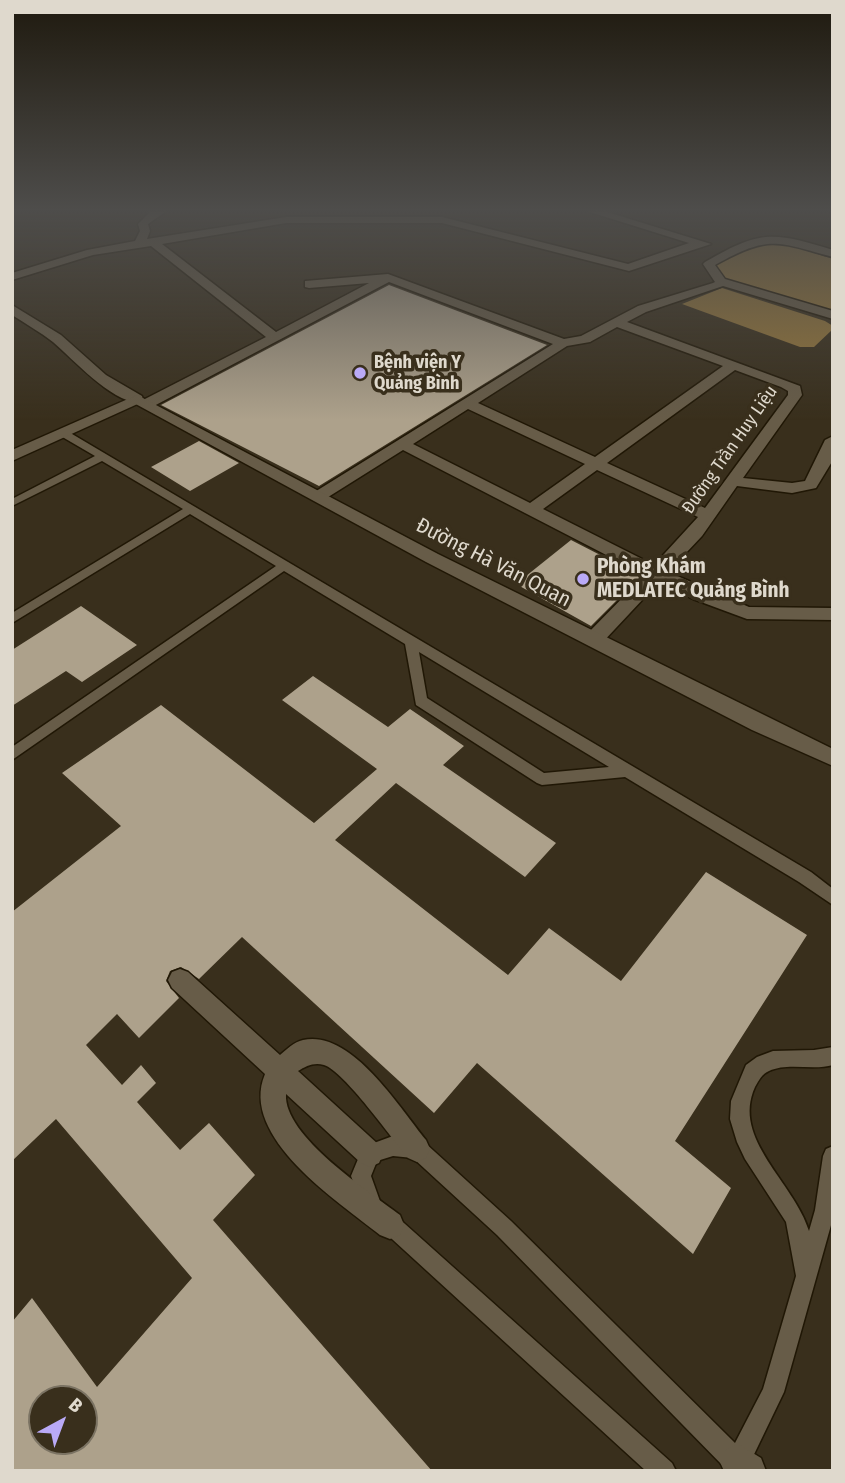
<!DOCTYPE html>
<meta charset="utf-8">
<style>
body{margin:0}
#map{position:relative;width:845px;height:1483px;overflow:hidden;background:#392f1c;font-family:"Fira Sans Condensed",sans-serif}
canvas{display:block}
.frame{position:absolute;inset:0;border:14px solid #dfd9cd;pointer-events:none}
.north{position:absolute;left:28px;top:1385px;width:70px;height:70px;box-sizing:border-box;background:#392f1c;border:2px solid #7b7363;border-radius:50%;rotate:41deg;font-size:19px;font-weight:700;line-height:28px;text-align:center;color:#dfd9cd}
.north::after{content:'';display:block;margin:auto;width:24px;height:32px;background:#baaaf7;clip-path:polygon(50% 0,100% 100%,50% 72%,0 100%)}
</style>
<div id="map">
<canvas width="845" height="1483"></canvas>
<div class="frame"></div>
<div class="north">B</div>
</div>
<script>
const ctx = document.querySelector('canvas').getContext('2d');
ctx.lineJoin = 'round';
function paint(path, color) {
  ctx.fillStyle = color;
  ctx.fill(path, 'evenodd');
}
function strokePath(path, color, width, dash) {
  ctx.strokeStyle = color;
  ctx.lineWidth = width;
  ctx.lineCap = dash ? 'butt' : 'round';
  ctx.setLineDash(dash || []);
  ctx.stroke(path);
}
function label(font, color, halo, rows, align = 'center') {
  ctx.font = font + ' "Fira Sans Condensed",sans-serif';
  ctx.lineWidth = 7;
  ctx.setLineDash([]);
  ctx.textBaseline = 'middle';
  ctx.strokeStyle = halo;
  ctx.fillStyle = color;
  for (const [text, x, y, turn = 0] of rows) {
    ctx.save();
    ctx.translate(x, y);
    ctx.rotate((+turn || 0) * Math.PI / 180);
    ctx.textAlign = isNaN(turn) ? turn : align;
    if (halo) ctx.strokeText(text, 0, 0);
    ctx.fillText(text, 0, 0);
    ctx.restore();
  }
}
const water = new Path2D(`
 M760 241H777L833 259V312L723 278 711 266Z
 M722 288 825 321 833 326V329L814 347H800L682 304Z`);
const building = new Path2D(`
 M389 285 547 345 319 486 161 405Z
 M199 441 239 463 190 491 151 467Z
 M571 540 641 576 591 626 516 584Z
 M81 606 137 645 82 682 66 671 12 706V650Z
 M313 676 388 727 410 709 464 746 443 765 556 843 525 877 396 783 335 840 508 975 549 928 621 981 706 872 807 935 675 1141 731 1188 693 1254 477 1063 434 1113 242 937 199 979 181 967 170 971 166 981 179 998 139 1038 117 1014 86 1045 122 1085 141 1065 156 1083 137 1102 180 1150 209 1123 255 1175 213 1220 432 1471H12V1322L32 1298 97 1387 192 1278 56 1119 12 1161V912L121 826 62 773 161 705 314 823 377 769 282 700ZM42 1399H84V1441H42Z`);
const service = new Path2D(`
 M59 431H67L811 872 833 889V905L799 882 625 777 542 785 537 783 416 705 405 644 284 571 12 760V747L276 566 190 514 12 623V613L183 509 102 461 12 506V499L95 456 59 435ZM419 652 609 767 544 773 427 698Z
 M833 1047V1065C813 1071 788 1062 769 1071 762 1074 759 1080 755 1087 731 1139 794 1182 809 1231L815 1210 823 1156 826 1149 833 1146V1218L784 1392 746 1471H728L497 1235 413 1158 393 1156 377 1161 371 1176 381 1204 378 1211 371 1214 364 1211 351 1176 363 1147 393 1136 424 1142 511 1221 735 1443 763 1389 796 1276 786 1222 745 1159 737 1142 730 1119 731 1101 746 1065 757 1057 773 1051 814 1050Z
 M388 1212 395 1215 672 1463 676 1471H646L381 1229 378 1222 381 1215Z`);
const pedestrian = new Path2D(`
 M180 969 188 972 280 1055C287 1049 294 1042 303 1040 351 1029 399 1107 426 1140L430 1149 426 1158 417 1162 408 1158C392 1139 344 1071 324 1065 314 1062 306 1066 298 1071L379 1145 383 1154 379 1163 370 1167 361 1163 286 1094C283 1136 370 1192 400 1215L404 1225 400 1235 390 1239 380 1235C339 1202 238 1137 265 1074L172 988 168 980 172 972Z`);
const minor = new Path2D(`
 M150 212H165L148 224 150 231 147 239 286 217H442L628 264 689 243 590 212H607L711 244 629 271 442 223H286L162 244 276 332 369 283 309 288 305 287V281L388 274 564 339 581 336 638 306 713 283 715 282 703 264 705 262C760 230 773 231 833 250V257C776 242 770 234 715 265L725 279 833 311V319L723 286 646 312 627 322 800 386 802 395 743 478 792 483 805 481 825 440 833 436V460L816 488 792 493 737 486 702 536 668 572 749 607 833 608V620L747 619 693 599 659 582 600 645 593 647 584 640 586 635 645 575 403 450 325 499H313V493L553 344 389 282 152 407H142L141 402C115 406 72 358 53 342 40 332 26 324 12 315V305L61 335 106 375 142 396 143 400 266 337 151 246 93 255 12 280V273L87 250 135 241 140 231 138 224ZM617 327 723 366 595 457 478 403 567 346 590 342ZM735 370 781 387 788 391V395L705 508 607 463ZM468 409 585 464 530 503 413 444ZM597 470 698 517 654 565 543 509Z
 M738 1444 761 1458 766 1471H724L720 1462 726 1450Z`);
const tertiary = new Path2D(`
 M137 395 144 399 142 402 12 461V450Z`);
const secondary = new Path2D(`
 M137 395 438 554 833 749V766L752 730 426 562 132 402 130 399Z`);
const rail = new Path2D(`
 M12 214 16 212`);
const markers = [
 [360,373,7,"#baaaf7"],
 [583,579,7,"#baaaf7"]
];
const farPoinames = [
 ["Bệnh viện Y",374,363],
 ["Quảng Bình",374,384]
];
const farStreetnames = [
 ["Đường Trần Huy Liệu",730,450,-55]
];
const streetNames = [
 ["Đường Hà Văn Quan",493,563,27]
];
const poiNames = [
 ["Phòng Khám",597,567],
 ["MEDLATEC Quảng Bình",597,591]
];
paint(water, '#97783c');
paint(building, '#ada18b');
strokePath(service, '#201705', 3);
strokePath(pedestrian, '#201705', 3);
strokePath(minor, '#201705', 3);
strokePath(tertiary, '#201705', 3);
strokePath(secondary, '#201705', 3);
paint(service, '#675c48');
paint(pedestrian, '#675c48');
paint(minor, '#675c48');
paint(tertiary, '#675c48');
paint(secondary, '#675c48');
strokePath(rail, '#9f9789', 2.5, [2, 4.5]);
const sky = ctx.createLinearGradient(0, 0, 0, 420);
sky.addColorStop(0, '#1f1a0f');
sky.addColorStop(0.5, '#4e4d4b');
sky.addColorStop(1, '#4e4d4b00');
ctx.fillStyle = sky;
ctx.fillRect(0, 0, 845, 420);
for (const [x, y, r, color] of markers) {
  const dot = new Path2D();
  dot.arc(x, y, r, 0, 2 * Math.PI);
  ctx.fillStyle = color;
  ctx.fill(dot);
  strokePath(dot, '#392f1c', 2.5);
}
label('bold 18px', '#dfd9cd', '#392f1c', farPoinames, 'left');
label('18px', '#dfd9cd', '#392f1c', farStreetnames);
label('21px', '#dfd9cd', '#392f1c', streetNames);
label('bold 21px', '#dfd9cd', '#392f1c', poiNames, 'left');
</script>
